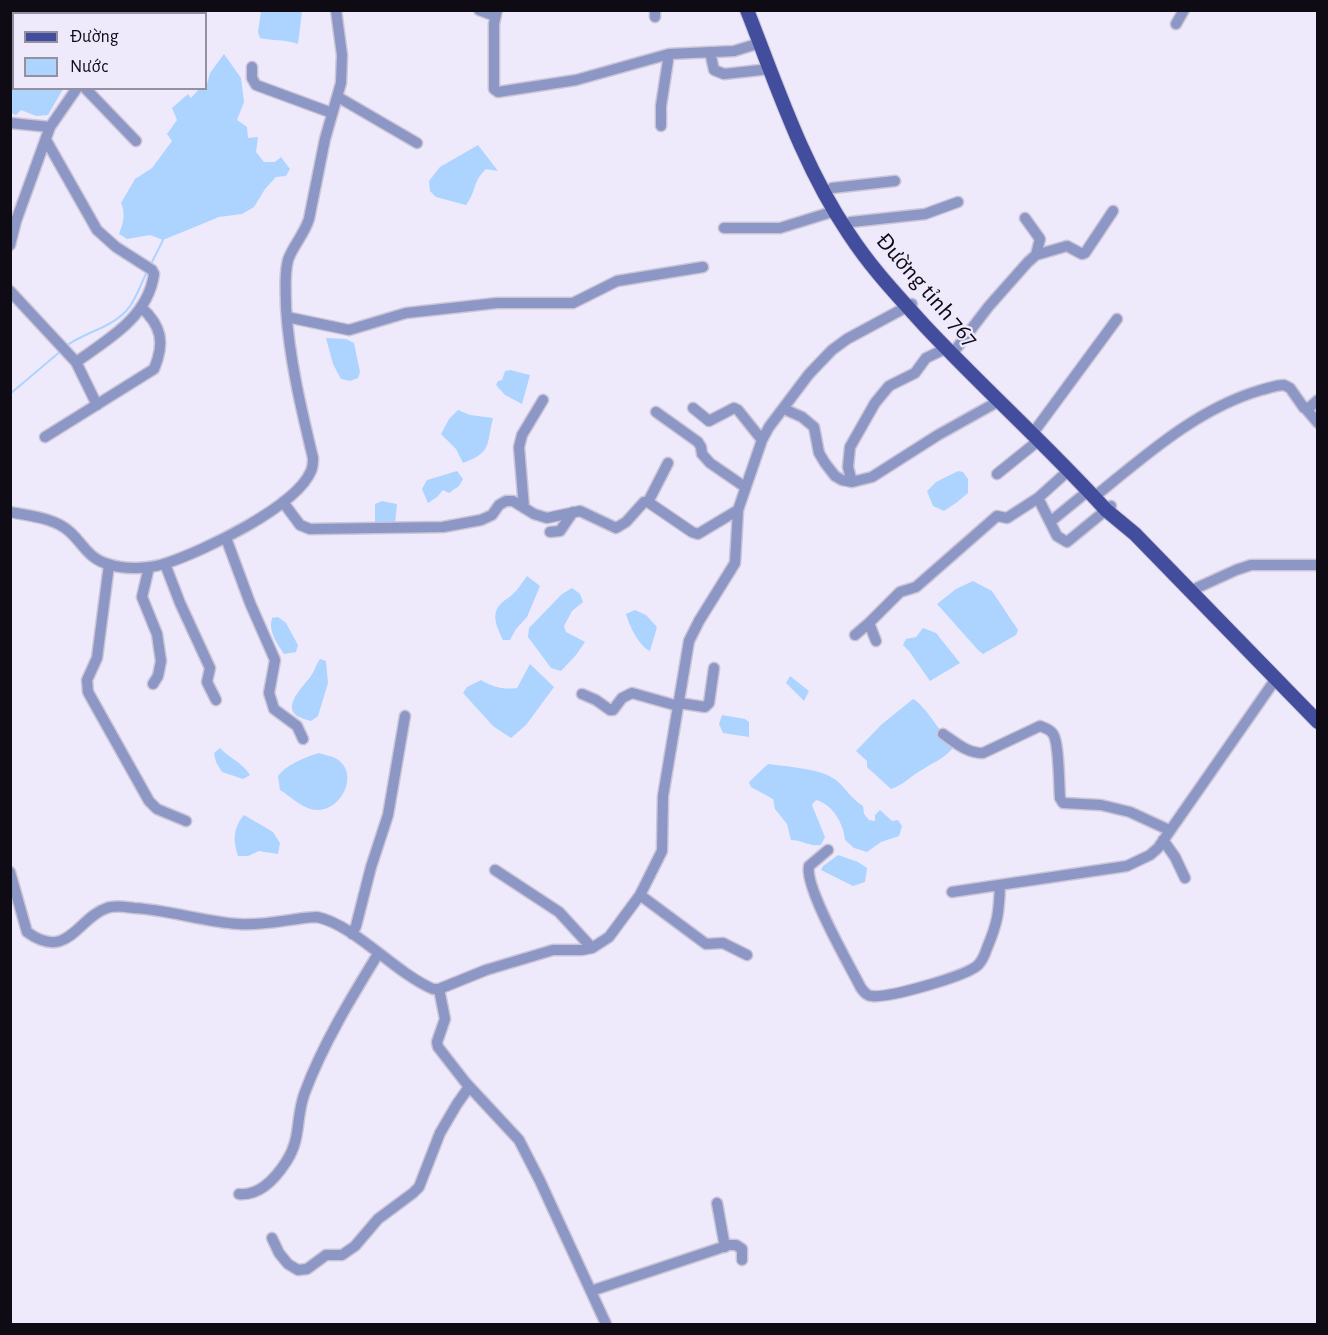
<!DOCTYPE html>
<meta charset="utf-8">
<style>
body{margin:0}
#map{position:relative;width:1328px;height:1335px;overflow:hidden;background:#efe9fc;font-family:"Alegreya Sans",sans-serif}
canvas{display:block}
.frame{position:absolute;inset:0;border:12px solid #0f0b15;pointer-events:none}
.legend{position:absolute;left:12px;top:12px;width:195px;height:78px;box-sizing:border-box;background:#efe9fc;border:2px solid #9590a0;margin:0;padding:8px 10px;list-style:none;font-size:18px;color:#0f0b15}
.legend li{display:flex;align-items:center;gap:12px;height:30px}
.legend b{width:30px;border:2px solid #9590a0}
</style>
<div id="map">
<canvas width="1328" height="1335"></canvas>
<div class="frame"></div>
<ul class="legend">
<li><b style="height:8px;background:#434d9d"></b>Đường</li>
<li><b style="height:16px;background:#acd4ff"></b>Nước</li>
</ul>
</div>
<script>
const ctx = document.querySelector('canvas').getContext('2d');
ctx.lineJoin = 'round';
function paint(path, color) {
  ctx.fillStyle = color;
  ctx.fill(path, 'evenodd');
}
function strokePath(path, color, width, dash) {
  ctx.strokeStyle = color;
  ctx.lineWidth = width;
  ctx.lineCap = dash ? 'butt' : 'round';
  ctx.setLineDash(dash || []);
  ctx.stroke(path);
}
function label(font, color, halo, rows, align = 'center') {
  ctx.font = font + ' "Alegreya Sans",sans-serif';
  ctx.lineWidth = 4.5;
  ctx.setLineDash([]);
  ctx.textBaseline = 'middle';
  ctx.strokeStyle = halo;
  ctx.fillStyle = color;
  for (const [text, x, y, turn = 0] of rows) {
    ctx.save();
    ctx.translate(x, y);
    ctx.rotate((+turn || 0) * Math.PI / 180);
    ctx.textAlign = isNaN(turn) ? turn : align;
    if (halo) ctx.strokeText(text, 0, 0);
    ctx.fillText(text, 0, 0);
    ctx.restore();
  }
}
const water = new Path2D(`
 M11 10 25 11 27 13 14 14V88L63 89 48 115 36 116 21 110 16 115 11 113Z
 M261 11H302L298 44C285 39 273 41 260 38L258 32Z
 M224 54 241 78 244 102 237 120 247 127 248 138 258 137 256 152 264 162H275L281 157 290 169 286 176 276 177 265 189 254 207 242 214 219 217 163 240 150 235 127 239 119 234C123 223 126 214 121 203L135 179 152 168 172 141 167 134 177 120 172 108 188 94 191 98 199 89 206 88 210 73Z
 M478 145 498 171 486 169C472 182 477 191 466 205L436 197 430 191 429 181 440 167Z
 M326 338 346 339 354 343 360 372 358 378 350 381 341 379 333 364Z
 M510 370 530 375 522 404 505 395 496 385 498 381 502 380 505 371Z
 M458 410 470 415 493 418C486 446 492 452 463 463L456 449 441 434 449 419Z
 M457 471 463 479 459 486 449 493 443 490 437 497 428 503 422 489 427 480Z
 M958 471 963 472 968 479V493L956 503 944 511 933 506 927 491 936 482Z
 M382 501 397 504 395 524H375V504Z
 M527 576 540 586 527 617 516 629 510 640H503C495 623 489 610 508 598 515 594 522 583 527 576Z
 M973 581 992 591 1018 630 1016 635 983 654 978 650 937 604 956 589Z
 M572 588 580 594 583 602 572 611 564 626 566 632 585 642 576 655 561 671 551 668 528 637 529 628 562 594Z
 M635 610 646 615 657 627 650 651C640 647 629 626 626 614Z
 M278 617 286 623 298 645 296 652 284 654C277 643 268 631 272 618Z
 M923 628 936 633 960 663 930 681 909 651 903 645 906 639 916 637Z
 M320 659 326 661 328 683 318 716 311 721C307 720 301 718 297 716 282 705 305 685 311 676 315 670 316 664 320 659Z
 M530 664 554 687 526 725 511 738 493 726 463 693 467 687 481 680C493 687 503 690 517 688Z
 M790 676 809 691 804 701 786 683Z
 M913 699C924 704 944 737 953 748 944 759 932 763 920 771 910 777 903 785 891 789L867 767V761L856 751 881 725Z
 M722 715 745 719 749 722V737L723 733 719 724Z
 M220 748C229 758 243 763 250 775L243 779 222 772 216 762 214 753Z
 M319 753C324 755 332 756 337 759 360 774 341 811 317 810 304 810 290 796 280 790L278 776C286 765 305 757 319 753Z
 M768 764C788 767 820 768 836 780 846 788 851 799 863 806L864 814 869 820 875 821V815L880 810 892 821 898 820 902 826 899 836 881 842 867 852 854 848 845 840C844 825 833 804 816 800L812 805 825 837 821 845C810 847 802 840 791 840L787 824 775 809 773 799 751 787 749 782Z
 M244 815 273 832 280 843 278 854 259 851 248 856H238C233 840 233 828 244 815Z
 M838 855 858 862 867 868 865 882 853 886 821 870 823 866Z`);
const stream = new Path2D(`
 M151 264 163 240
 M66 346C85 332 111 328 127 310 136 300 141 283 147 272
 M10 394 62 350`);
const minor = new Path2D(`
 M479 10 495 16
 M497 10 494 24V89L498 92 576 80 669 54 734 51 760 43
 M655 10V17
 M114 14 117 10
 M1176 24 1184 10
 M710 52 714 70 724 74 770 69
 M252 67V78L256 85 332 113
 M85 88 136 141
 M338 97 417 143
 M10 123 50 127
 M661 126V106L669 54
 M46 140 97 230 116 247 152 270 154 274C148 317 109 339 76 362
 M832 188 895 181
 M1025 218 1040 239 1036 255
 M851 222 925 214 958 202
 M724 228H780L835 211
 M10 245 16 221 50 127 77 88
 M10 291 76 362 97 405
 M287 317 349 330 406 313 497 303H573L617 281 703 267
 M956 349 989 306 1028 262 1036 255 1067 246 1082 254 1085 253 1113 211
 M693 408 709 421 734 408 738 410 762 440
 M784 409 802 417 814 427 819 453 825 463 835 476 842 480 852 482 872 477 938 435 999 401
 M1306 409 1318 423
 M656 412 698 442 701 447 702 454 710 463 745 487
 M1036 429 1117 319
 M45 437 154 369C165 343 162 326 141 307
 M997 474 1038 441
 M852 482 848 467 850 447 875 403 889 386 915 373 926 358 947 348
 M1099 493C1148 453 1199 408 1261 390 1269 388 1276 385 1284 385L1290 388 1304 408 1310 407 1318 400
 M1038 498 1057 536 1067 542 1111 506
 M283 502 300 525 310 529 443 527 481 520 492 515 499 505 506 501H513L534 514 547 518 580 511 616 528 626 522 644 502H648L692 532 698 534 738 510
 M648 502 668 463
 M524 508 519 447 522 435 543 400
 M10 512C30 516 55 518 70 532 84 545 89 559 108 564 125 570 149 569 167 563 203 551 296 507 311 471 313 467 313 462 313 458 301 408 289 358 286 307 286 291 284 275 288 260 292 247 304 235 309 219L325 139 341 83 342 55 336 10
 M1050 522 1088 491
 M550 532 560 531 573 512
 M226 538 250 603 275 660 269 693 274 709 297 726 303 739
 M165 564 180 603 210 668 207 682 216 700
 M109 565 97 658 87 680 88 692 149 801 157 809 186 821
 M149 567 142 597 157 634 161 661 158 676 153 684
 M1190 591 1236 570 1251 565H1318
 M869 623 876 641
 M855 635 869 623 900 592 916 587 997 516 1007 518 1038 498 1068 471
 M582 694 596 700 610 710H613L622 698 632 693 678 706
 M679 703 705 707 709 703 714 668
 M943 734C956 743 967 753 983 753L1040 726C1045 728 1050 729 1053 734 1059 742 1059 785 1060 798L1063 803 1101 805 1130 812 1169 830
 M1163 840 1175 857 1185 878
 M828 850 809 866C804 887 850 966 861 988 864 992 867 996 872 996 889 998 967 976 978 965 983 960 985 954 987 948 998 922 999 912 1000 885
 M495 870 559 912 592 948
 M10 872 27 932C68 962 78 917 107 908 115 905 125 907 134 908 170 910 204 922 239 924 266 926 291 918 317 917 355 925 395 973 433 989H439L486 970 553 950H582L592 948 609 937 640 895 662 851 663 796 689 641 699 621 735 563 738 510 762 440 769 427 809 374 832 350 847 339 912 304
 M952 892 1127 866 1150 855 1158 848 1275 680
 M640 895 706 944 723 943 747 955
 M352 934 356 926 371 867 388 815 405 716
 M439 989 445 1019 437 1042 438 1047 466 1083 519 1140 540 1181 606 1324
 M239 1194C260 1196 275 1179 286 1162 302 1138 295 1118 305 1092 323 1044 351 998 378 954
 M717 1203 725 1247
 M272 1238 279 1253 288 1264 298 1270 307 1269 326 1255H342L355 1246 378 1219 413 1193 419 1187 440 1133 457 1104 469 1087
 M591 1291 729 1245H736L742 1249V1260`);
const major = new Path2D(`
 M747 10C777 86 803 166 849 234 872 269 896 294 924 325 983 388 1048 446 1106 510L1135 534 1318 722`);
const streetNames = [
 ["Đường tỉnh 767",927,290,49]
];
paint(water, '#acd4ff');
strokePath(stream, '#acd4ff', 2);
strokePath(minor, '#cbc5d7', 13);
strokePath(major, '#cbc5d7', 16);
strokePath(minor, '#8d97c5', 10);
strokePath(major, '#434d9d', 14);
label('24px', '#0f0b15', '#efe9fc', streetNames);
</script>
